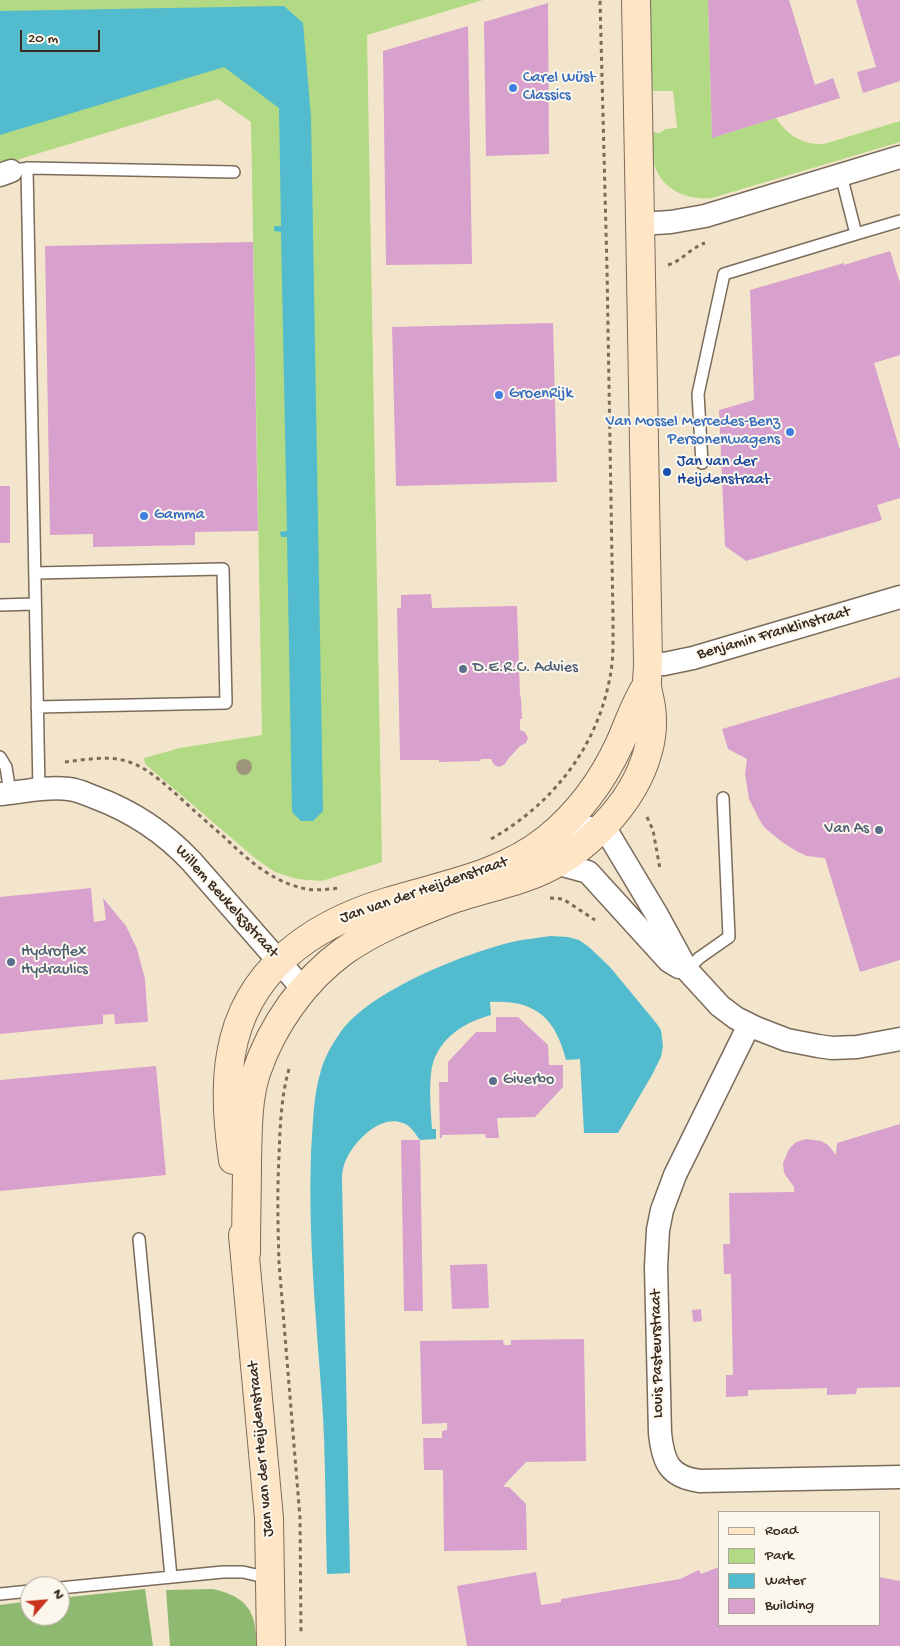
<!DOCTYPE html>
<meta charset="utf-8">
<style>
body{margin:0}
#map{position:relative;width:900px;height:1646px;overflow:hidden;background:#f3e5cb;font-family:"Gochi Hand",sans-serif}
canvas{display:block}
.legend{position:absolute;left:718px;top:1511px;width:162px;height:115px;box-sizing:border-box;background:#fbf7ec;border:1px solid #aea59a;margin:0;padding:6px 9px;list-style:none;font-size:15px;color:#3b2a1e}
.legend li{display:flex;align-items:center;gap:10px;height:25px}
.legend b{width:25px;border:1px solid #aea59a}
.north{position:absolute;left:20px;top:1576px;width:50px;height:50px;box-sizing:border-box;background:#fbf7ec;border:1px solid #aea59a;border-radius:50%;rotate:63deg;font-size:14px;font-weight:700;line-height:20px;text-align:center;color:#3b2a1e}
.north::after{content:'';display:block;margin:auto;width:18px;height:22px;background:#c8321e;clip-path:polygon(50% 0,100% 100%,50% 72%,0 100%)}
.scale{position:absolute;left:20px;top:30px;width:80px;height:22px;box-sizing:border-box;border:2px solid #3b2a1e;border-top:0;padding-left:6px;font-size:15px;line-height:18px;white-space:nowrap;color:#3b2a1e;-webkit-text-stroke:4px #fbf7ec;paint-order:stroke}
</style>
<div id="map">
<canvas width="900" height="1646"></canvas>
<ul class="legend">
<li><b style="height:6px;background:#fde5c5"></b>Road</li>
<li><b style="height:14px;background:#b2d983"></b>Park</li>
<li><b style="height:14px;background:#52bcce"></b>Water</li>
<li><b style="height:14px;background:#d8a0cd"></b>Building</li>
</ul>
<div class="north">N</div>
<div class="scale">20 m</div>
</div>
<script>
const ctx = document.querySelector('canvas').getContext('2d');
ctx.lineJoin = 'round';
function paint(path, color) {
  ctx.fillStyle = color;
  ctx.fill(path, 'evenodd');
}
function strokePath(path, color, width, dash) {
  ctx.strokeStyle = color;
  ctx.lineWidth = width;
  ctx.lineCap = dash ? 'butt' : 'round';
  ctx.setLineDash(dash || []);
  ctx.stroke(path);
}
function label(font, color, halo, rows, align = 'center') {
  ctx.font = font + ' "Gochi Hand",sans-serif';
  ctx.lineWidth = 4;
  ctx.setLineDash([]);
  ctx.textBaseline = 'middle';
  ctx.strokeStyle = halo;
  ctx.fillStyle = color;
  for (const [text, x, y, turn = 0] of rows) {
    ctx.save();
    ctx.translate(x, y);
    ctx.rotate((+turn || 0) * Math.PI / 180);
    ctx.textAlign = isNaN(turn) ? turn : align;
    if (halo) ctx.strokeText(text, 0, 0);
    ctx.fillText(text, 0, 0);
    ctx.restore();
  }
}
const green = new Path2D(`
 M0 0H483L367 35 382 862 322 881 297 879 275 872 256 859 145 764 144 758 180 748 262 735 251 122 218 99 0 165Z
 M650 0H708L712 138 776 118C788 136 803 145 824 144L900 121V142L712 198C686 201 658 188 653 159 652 151 653 141 653 132L660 133 666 129 677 128 673 91H652Z`);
const forest = new Path2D(`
 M145 1589 153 1646H0V1605L30 1601V1616H60V1598Z
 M213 1589C247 1597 257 1611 256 1646H170L166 1590Z`);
const water = new Path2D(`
 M284 6 303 23 311 117 323 811 313 821H301L292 812 287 537H281L280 532 287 531 281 232 274 231V226H281L279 108 224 67 0 135V11Z
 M551 936 568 937 579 940 589 947 610 967 657 1024 661 1030 663 1046 661 1057 652 1075 618 1133H584L580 1059 566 1060C555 1017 535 1000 490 1002L491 1015C461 1023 434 1042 431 1074 429 1092 431 1111 432 1129H436V1139L420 1140C416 1135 412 1128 407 1125 383 1111 355 1140 346 1160 343 1166 342 1172 342 1179L350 1573 327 1574C325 1516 326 1458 322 1400 316 1318 308 1236 311 1153 313 1124 313 1095 322 1067 326 1055 333 1043 340 1033 369 991 463 954 512 942 524 939 538 938 551 936Z`);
const building = new Path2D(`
 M708 0H789L815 85 833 78 840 98 712 138Z
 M856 0H900V81L863 93 857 72 876 67Z
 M548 3 549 154 486 156 484 22Z
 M468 26 472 264 386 265 383 51Z
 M253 242 258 531 195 532V545L93 547V534L50 535 45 246Z
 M890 251 900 283V355L874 363 900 450V498L877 505 882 520 746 561 725 546 719 410 754 400 750 290 844 263V265Z
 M553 323 557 482 396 486 392 327Z
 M0 486H10V543H0Z
 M431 594 432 608 517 606 520 696 521 697 522 719H520V730L525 732 528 738 526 743 520 746 508 759 505 764 499 767 494 765 491 759H481L480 761 439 762V760H400L397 608H401V595Z
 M900 677V960L860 972 825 858 807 856 798 852 782 842 765 828 760 821 749 799 745 774 747 759 728 749 722 729Z
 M91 888 94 922 106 920 103 898 126 926 137 949 145 979 148 1022 115 1024 114 1014 103 1015V1024L0 1034V897Z
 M496 1017H518L548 1045 549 1065H563V1087L535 1117 497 1118 499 1138H486L485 1134 442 1135V1138H440L439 1082H448V1062L476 1032H496Z
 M156 1066 166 1175 0 1191V1080Z
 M900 1124V1387L857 1388 856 1394 827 1395V1388L748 1390V1396L726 1397V1375H733L731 1274H724L723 1244H730L729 1193 794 1192V1187L784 1173 783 1163 789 1149 796 1142 806 1139 821 1141 828 1145 836 1155 837 1143Z
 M401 1140H420L423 1311H404Z
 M487 1264 489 1308 452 1309 450 1265Z
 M701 1309 702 1321 693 1322 692 1310Z
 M584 1339 586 1461 526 1462 505 1484 504 1487H509L526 1504 527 1550 444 1551 443 1470H424L423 1438H442V1431L447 1430V1423L422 1424 420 1341 503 1340 504 1345H511V1340Z
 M719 1567V1625H879V1577L900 1581V1646H467L457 1586 536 1572 541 1605 561 1602V1599L680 1579 699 1570 701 1574Z`);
const path = new Path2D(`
 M668 265C682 261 690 248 705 243
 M65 762C85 760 107 755 126 761 145 766 161 781 176 794 192 809 208 823 224 837 248 860 272 882 306 889 317 891 329 889 340 888
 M647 817 653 830 660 869
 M491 839C551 805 595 750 609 682 614 661 613 639 613 617L607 269 600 0
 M550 898 563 899 595 920
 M289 1069C281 1097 280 1127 279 1156 277 1192 278 1228 279 1263L300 1518 301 1635`);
const lane = new Path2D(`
 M27 168 39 790
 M21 169 30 168 234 172
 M841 175 856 234 900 221
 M702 463 698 394 724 274 856 234
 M35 573 223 569 226 703 37 707
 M0 605 35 604
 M0 757 6 767 10 793
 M687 970 699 958 729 937 723 798
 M139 1239 171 1577
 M60 1588 223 1572H243L269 1578
 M0 1594 30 1591`);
const street = new Path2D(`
 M0 175 11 171
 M640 224 671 222 705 216 900 157
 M648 663 664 664 693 658 900 597
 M0 794C22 792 47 786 69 789 78 790 86 794 94 797 132 811 165 833 192 862L303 989
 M559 828H601L609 835 657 915 687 970 720 1006 736 1018 756 1028 787 1040 818 1046 832 1048 857 1047 900 1039
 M555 863 588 872 669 961 679 967
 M749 1025 675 1175 662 1210 658 1230 656 1267 660 1433C663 1462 669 1477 700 1481L900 1477`);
const secondary = new Path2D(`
 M233 1160C228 1126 225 1088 231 1054 245 971 311 925 387 902 442 885 501 876 547 839 579 813 603 780 620 743 629 723 635 703 647 685
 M243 1235 269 1518 271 1646
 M246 1253C246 1222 247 1191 247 1160 248 1131 247 1101 256 1073 272 1025 304 980 344 951 374 930 409 916 442 903 472 891 504 886 534 874 584 854 634 804 648 751 652 737 653 722 651 707 650 699 647 691 647 684 647 677 648 670 648 663L636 0`);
const trees = [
 [244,767]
];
const markers = [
 [513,88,5,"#3f7fe0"],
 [499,395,5,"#3f7fe0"],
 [790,432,5,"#3f7fe0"],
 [667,472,5,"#1a4fb4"],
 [144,516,5,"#3f7fe0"],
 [463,669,5,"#5c6f8a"],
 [879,830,5,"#5c6f8a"],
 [11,962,5,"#5c6f8a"],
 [493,1081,5,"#5c6f8a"]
];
const shopNames = [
 ["Carel Wüst",523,79],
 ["Classics",523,97],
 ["GroenRijk",509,395],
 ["Van Mossel Mercedes-Benz",780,423,"right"],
 ["Personenwagens",780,441,"right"],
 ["Gamma",154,516]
];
const transitNames = [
 ["Jan van der",677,463],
 ["Heijdenstraat",677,481]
];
const streetNames = [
 ["Benjamin Franklinstraat",774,634,-16],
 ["Jan van der Heijdenstraat",424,891,-19],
 ["Willem Beukelszstraat",226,902,48],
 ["Louis Pasteurstraat",658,1354,-91],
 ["Jan van der Heijdenstraat",262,1449,-95]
];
const serviceNames = [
 ["D.E.R.C. Advies",473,669],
 ["Van As",869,830,"right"],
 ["Hydroflex",21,953],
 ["Hydraulics",21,971],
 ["Giverbo",503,1081]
];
paint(green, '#b2d983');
paint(forest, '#8db971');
paint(water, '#52bcce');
paint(building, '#d8a0cd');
strokePath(lane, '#7b6b5b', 14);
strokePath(street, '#7b6b5b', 25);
strokePath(secondary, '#7b6b5b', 30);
strokePath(path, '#7b6b5b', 3, [4, 4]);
strokePath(lane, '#fff', 11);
strokePath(street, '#fff', 22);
strokePath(secondary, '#fde5c5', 28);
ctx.fillStyle = '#9e967a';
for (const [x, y] of trees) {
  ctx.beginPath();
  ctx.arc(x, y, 8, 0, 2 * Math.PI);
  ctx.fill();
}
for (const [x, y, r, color] of markers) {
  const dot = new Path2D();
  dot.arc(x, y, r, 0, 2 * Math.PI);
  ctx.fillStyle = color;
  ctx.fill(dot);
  strokePath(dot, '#fbf7ec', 2);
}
label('16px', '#366cbe', '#fbf7ec', shopNames, 'left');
label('16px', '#164399', '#fbf7ec', transitNames, 'left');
label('16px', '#3b2a1e', '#fbf7ec', streetNames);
label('16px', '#4e5e75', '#fbf7ec', serviceNames, 'left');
</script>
